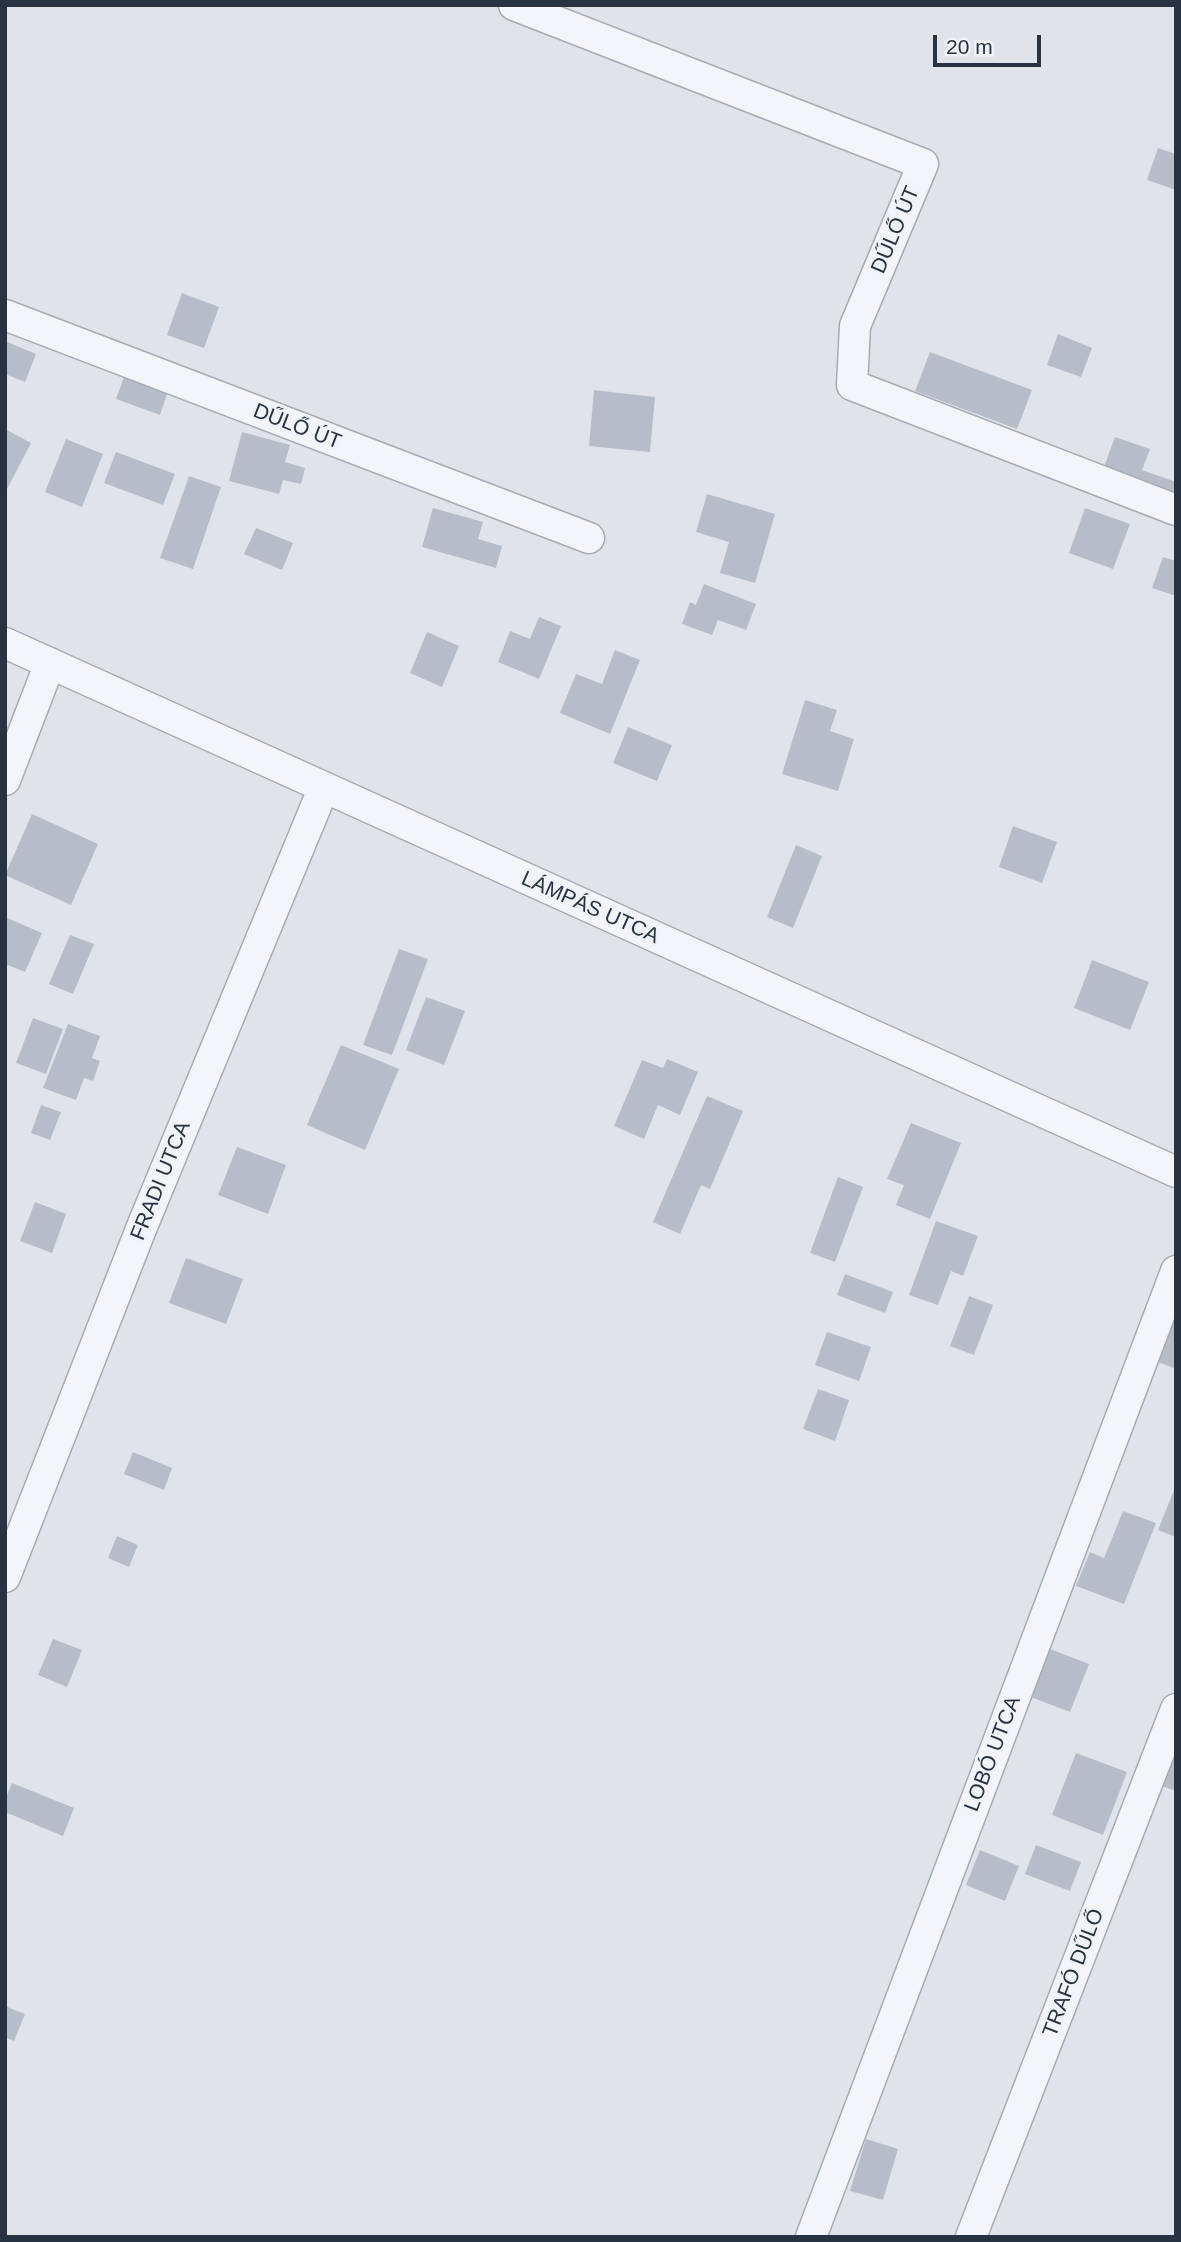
<!DOCTYPE html>
<meta charset="utf-8">
<style>
body{margin:0}
#map{position:relative;width:1181px;height:2242px;overflow:hidden;background:#e0e4ea;font-family:Arial,sans-serif}
canvas{display:block}
.frame{position:absolute;inset:0;border:7px solid #273243;pointer-events:none}
.scale{position:absolute;left:933px;top:35px;width:108px;height:32px;box-sizing:border-box;border:4px solid #273243;border-top:0;padding-left:9px;font-size:21px;line-height:24px;white-space:nowrap;color:#273243;-webkit-text-stroke:5px #f0f3f8;paint-order:stroke}
</style>
<div id="map">
<canvas width="1181" height="2242"></canvas>
<div class="frame"></div>
<div class="scale">20 m</div>
</div>
<script>
const ctx = document.querySelector('canvas').getContext('2d');
ctx.lineJoin = 'round';
function paint(path, color) {
  ctx.fillStyle = color;
  ctx.fill(path, 'evenodd');
}
function strokePath(path, color, width, dash) {
  ctx.strokeStyle = color;
  ctx.lineWidth = width;
  ctx.lineCap = dash ? 'butt' : 'round';
  ctx.setLineDash(dash || []);
  ctx.stroke(path);
}
function label(font, color, halo, rows, align = 'center') {
  ctx.font = font + ' Arial,sans-serif';
  ctx.lineWidth = 6;
  ctx.setLineDash([]);
  ctx.textBaseline = 'middle';
  ctx.strokeStyle = halo;
  ctx.fillStyle = color;
  for (const [text, x, y, turn = 0] of rows) {
    ctx.save();
    ctx.translate(x, y);
    ctx.rotate((+turn || 0) * Math.PI / 180);
    ctx.textAlign = isNaN(turn) ? turn : align;
    if (halo) ctx.strokeText(text, 0, 0);
    ctx.fillText(text, 0, 0);
    ctx.restore();
  }
}
const building = new Path2D(`
 M1158 148 1176 154V190L1147 180Z
 M182 293 219 307 204 348 167 335Z
 M1058 334 1092 348 1081 377 1047 365Z
 M5 341 36 354 25 382 5 374Z
 M930 352 1032 390 1017 429 915 391Z
 M127 369 170 385 160 415 116 399Z
 M594 390 655 397 650 452 589 446Z
 M5 429 31 443 5 493Z
 M242 432 290 445 285 462 305 468 301 484 283 480 279 494 229 481Z
 M1115 437 1150 449 1142 470 1176 482 1171 500 1101 475Z
 M66 439 103 454 82 507 45 492Z
 M116 452 175 474 163 505 104 483Z
 M189 476 221 487 193 569 160 558Z
 M707 494 775 514 755 583 720 573 729 542 696 532Z
 M433 508 483 522 478 539 502 546 496 568 422 547Z
 M1085 508 1130 524 1113 569 1069 553Z
 M256 528 293 543 282 570 244 554Z
 M1163 557 1176 561V596L1152 588Z
 M704 584 756 604 746 630 718 620 712 635 682 624 690 602 696 605Z
 M539 617 561 626 539 679 498 662 510 631 530 639Z
 M427 632 459 646 442 687 410 673Z
 M615 650 640 660 610 734 560 713 576 674 602 684Z
 M805 700 837 710 830 731 854 739 838 791 782 774Z
 M628 727 672 745 657 781 613 763Z
 M32 814 98 844 71 905 5 875Z
 M1013 826 1057 842 1042 883 999 867Z
 M796 845 822 856 793 928 767 917Z
 M5 917 42 933 25 972 5 964Z
 M70 935 94 944 73 994 49 984Z
 M399 949 428 959 392 1055 363 1045Z
 M1092 960 1149 982 1130 1030 1074 1008Z
 M426 997 465 1011 444 1065 406 1050Z
 M33 1018 63 1029 46 1074 16 1063Z
 M68 1024 100 1036 92 1058 100 1061 93 1081 84 1078 76 1100 43 1088Z
 M341 1045 399 1069 365 1150 307 1125Z
 M667 1059 698 1072 680 1115 658 1105 644 1139 614 1126 642 1060 663 1068Z
 M707 1096 743 1111 710 1189 701 1185 680 1234 653 1222Z
 M41 1105 61 1112 50 1140 31 1133Z
 M911 1123 961 1143 930 1219 896 1205 904 1185 887 1179Z
 M237 1147 286 1165 268 1214 218 1195Z
 M838 1177 863 1187 835 1262 810 1253Z
 M35 1202 66 1214 52 1253 20 1241Z
 M936 1221 978 1236 963 1276 951 1271 938 1305 909 1295Z
 M186 1258 243 1279 226 1324 169 1303Z
 M845 1274 893 1292 885 1313 837 1295Z
 M969 1296 993 1305 974 1355 950 1346Z
 M1176 1296V1369L1151 1359Z
 M827 1332 871 1347 859 1381 815 1365Z
 M818 1389 849 1400 835 1441 803 1429Z
 M133 1452 172 1468 164 1490 124 1474Z
 M1176 1485V1537L1158 1530Z
 M1123 1511 1156 1523 1124 1604 1076 1586 1090 1552 1104 1558Z
 M117 1536 138 1545 129 1567 108 1558Z
 M53 1639 82 1650 67 1687 38 1675Z
 M1050 1649 1089 1664 1070 1712 1031 1697Z
 M1176 1742V1791L1159 1785Z
 M1076 1753 1127 1772 1103 1835 1052 1815Z
 M12 1783 74 1808 63 1836 5 1812V1800Z
 M1036 1845 1081 1862 1070 1891 1025 1874Z
 M980 1850 1019 1866 1005 1901 966 1885Z
 M5 2006 25 2014 14 2041 5 2037Z
 M866 2139 898 2149 883 2200 850 2191Z`);
const minor = new Path2D(`
 M514 5 923 164 855 326 852 385 1176 510
 M5 315 589 538
 M5 643 1176 1172
 M5 780 50 663
 M5 1577 141 1229 324 787
 M811 2237 1176 1271
 M971 2237 1176 1709`);
const streetNames = [
 ["DŰLŐ ÚT",896,230,-67],
 ["DŰLŐ ÚT",297,427,21],
 ["LÁMPÁS UTCA",590,908,24],
 ["FRADI UTCA",161,1181,-68],
 ["LOBÓ UTCA",993,1754,-69],
 ["TRAFÓ DŰLŐ",1074,1973,-69]
];
paint(building, '#b7bdc8');
strokePath(minor, '#a5abb5', 33);
strokePath(minor, '#f3f5f8', 30);
label('21px', '#273243', '#f0f3f8', streetNames);
</script>
